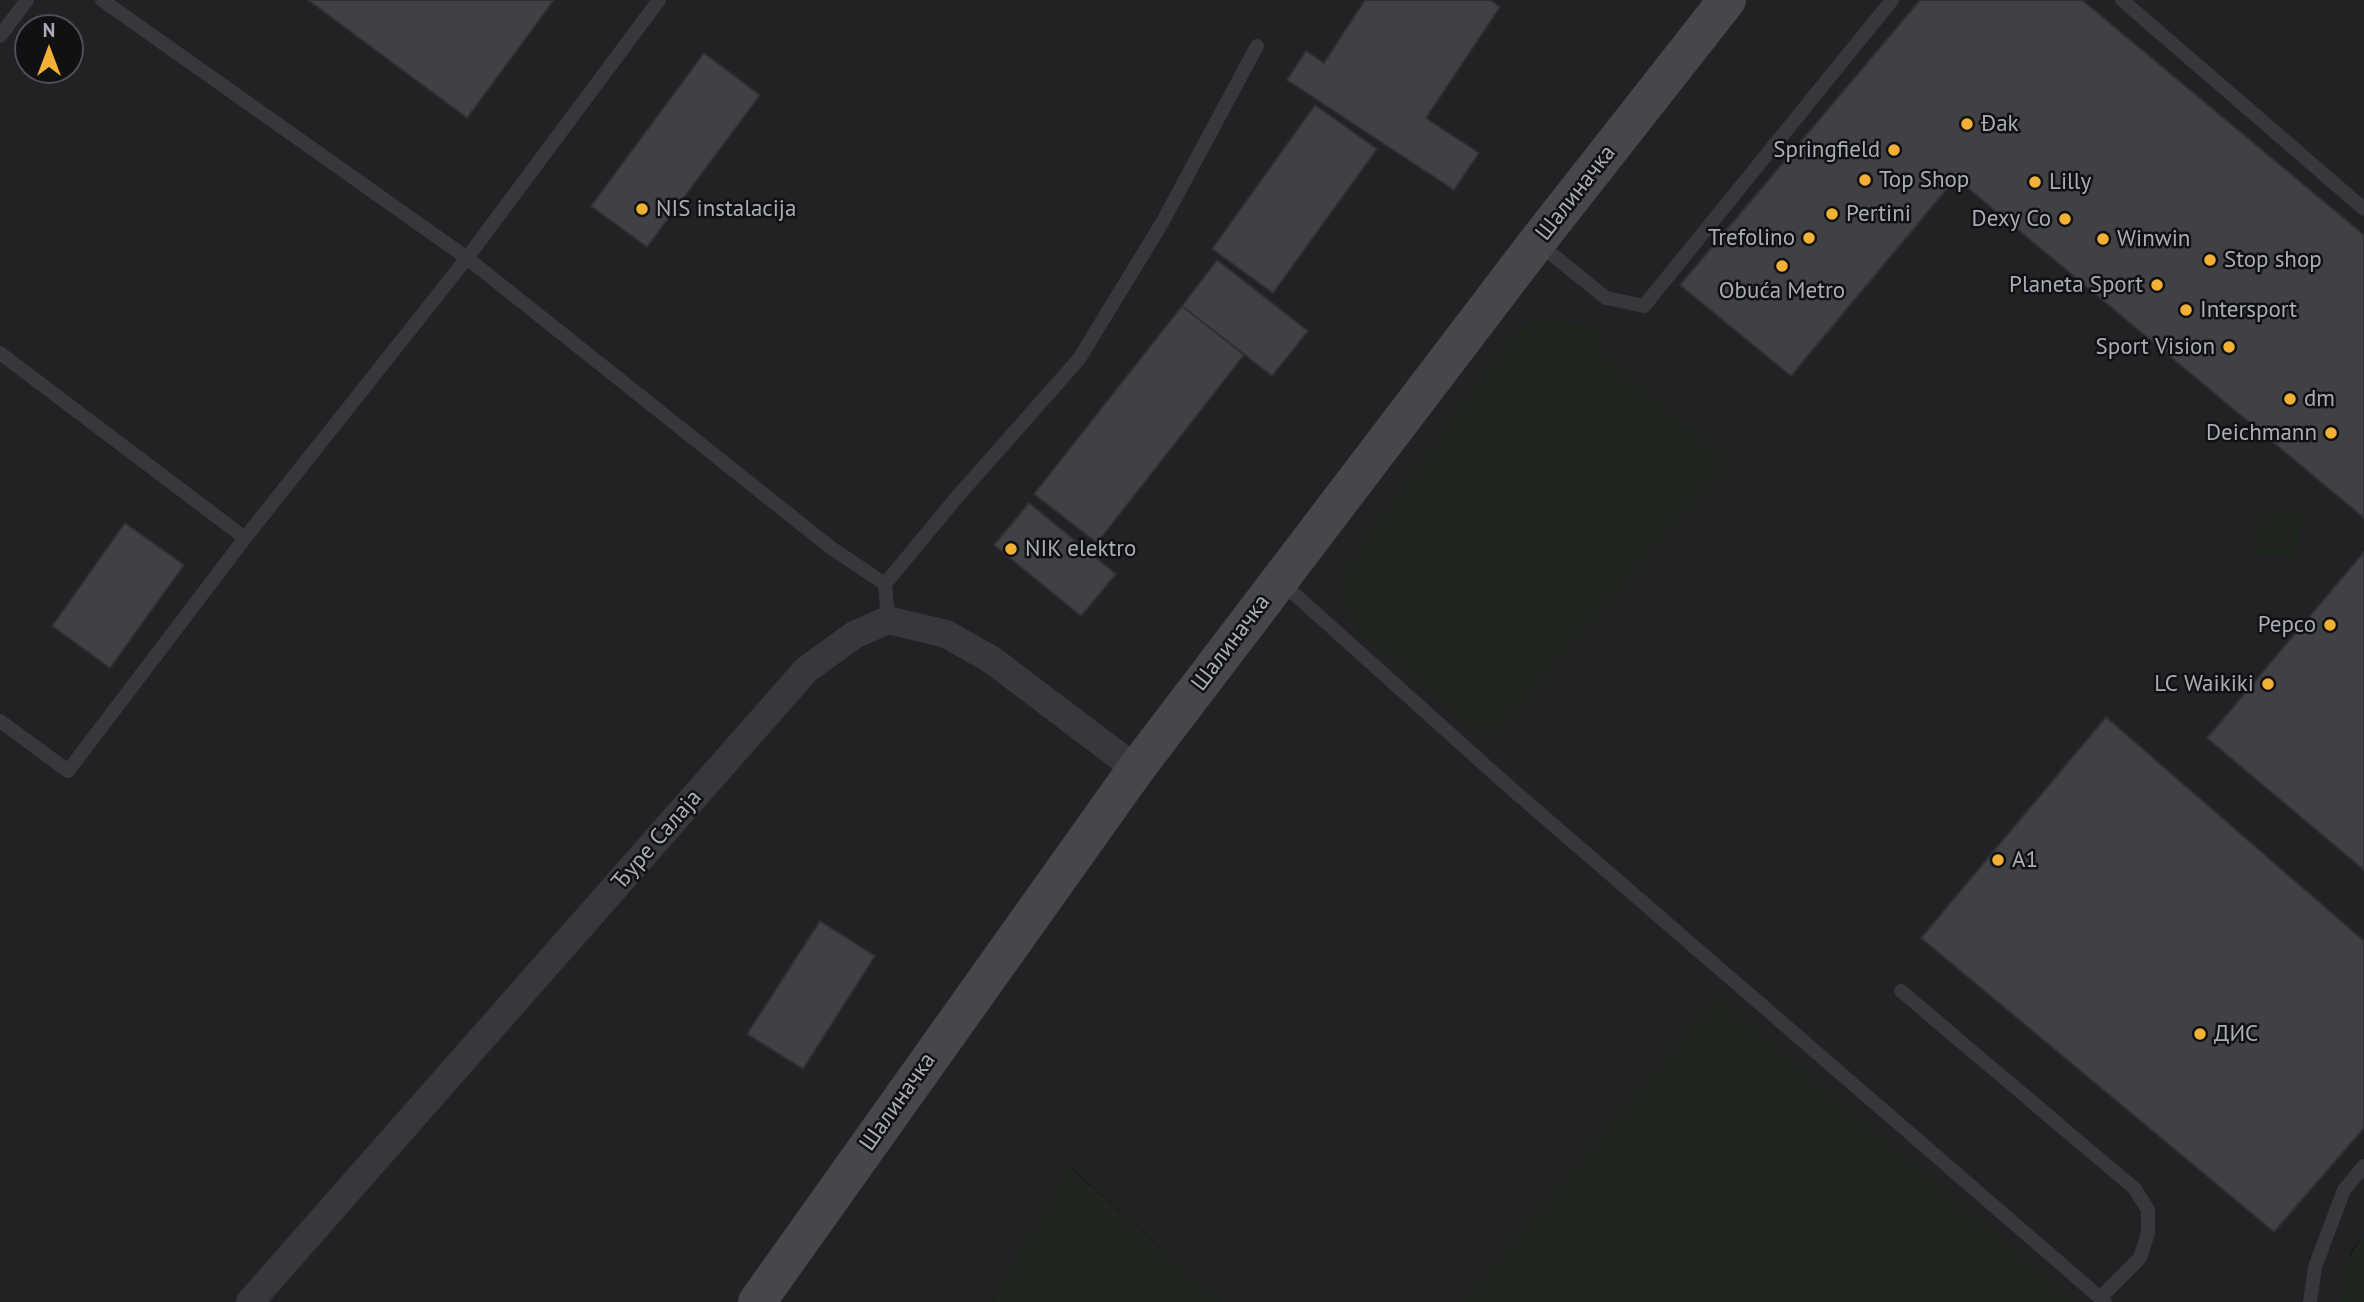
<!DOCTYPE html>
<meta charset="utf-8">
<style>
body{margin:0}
#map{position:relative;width:2364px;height:1302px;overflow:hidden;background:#161618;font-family:"PT Sans",sans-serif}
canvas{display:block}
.north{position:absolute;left:14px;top:14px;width:70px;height:70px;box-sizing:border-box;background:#111113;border:2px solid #4d4f55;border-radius:50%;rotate:0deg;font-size:19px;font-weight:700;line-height:28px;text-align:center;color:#a8adb8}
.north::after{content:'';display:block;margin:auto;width:24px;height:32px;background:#f2b134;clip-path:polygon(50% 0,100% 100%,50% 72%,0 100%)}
</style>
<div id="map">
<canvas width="2364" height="1302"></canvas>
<div class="north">N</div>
</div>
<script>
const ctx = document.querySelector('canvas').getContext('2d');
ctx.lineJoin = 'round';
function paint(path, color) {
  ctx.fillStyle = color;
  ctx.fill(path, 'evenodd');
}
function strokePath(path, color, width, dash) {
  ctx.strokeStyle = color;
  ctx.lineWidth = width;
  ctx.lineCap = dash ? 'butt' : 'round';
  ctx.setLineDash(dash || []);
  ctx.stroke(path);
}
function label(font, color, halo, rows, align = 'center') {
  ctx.font = font + ' "PT Sans",sans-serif';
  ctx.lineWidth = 5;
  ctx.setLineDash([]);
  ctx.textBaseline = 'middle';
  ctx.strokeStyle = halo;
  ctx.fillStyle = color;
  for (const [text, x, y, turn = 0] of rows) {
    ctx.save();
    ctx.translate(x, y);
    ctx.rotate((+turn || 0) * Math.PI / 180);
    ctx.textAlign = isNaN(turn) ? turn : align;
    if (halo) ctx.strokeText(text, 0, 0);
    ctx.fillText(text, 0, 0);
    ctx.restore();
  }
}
const built = new Path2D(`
 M0 0H2364V1235L2352 1249 2342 1283 2339 1302H2077L1718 996 1461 1302H1222L1069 1166 992 1302H0ZM28 28H70V70H28Z`);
const green = new Path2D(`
 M1536 321 1583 323 1593 326 1606 337 1596 348 1731 462 1495 736 1485 727 1479 735 1361 637 1346 605V564L1519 324Z
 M2269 511 2303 512 2299 558 2253 555 2255 526Z
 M1717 995 2077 1302H1461Z
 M1068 1166 1222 1302H992Z
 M2364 1235V1302H2339C2342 1277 2348 1254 2364 1235Z`);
const building = new Path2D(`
 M308 0H554L467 118Z
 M1365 0H1490L1500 7 1426 118 1479 153 1454 190 1287 80 1306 51 1324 63Z
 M1920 0H2082L2364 235V518L1956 178 1791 376 1680 285Z
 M704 53 760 95 647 247 591 206Z
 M1315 105 1377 149 1273 293 1212 249Z
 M1217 260 1308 331 1272 376 1182 306Z
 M1182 306 1244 355 1097 543 1034 494Z
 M1029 503 1116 574 1081 616 994 545Z
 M125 523 184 565 110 668 52 626Z
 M2364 552V870L2207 738Z
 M2106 717 2364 941V1128L2274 1232 1921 938Z
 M820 921 875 956 803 1069 747 1034Z`);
const service = new Path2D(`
 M102 0 467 258 830 547 885 584
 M2122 0 2364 209
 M0 36 27 0
 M1538 243 1606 298 1644 306 1892 0
 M0 353 245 538
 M1281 582 1506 784 2105 1302
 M888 620 885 584 957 497 1079 359 1162 223 1257 46
 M0 721 68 771 245 538 467 258 659 0
 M1901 991 2135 1189 2148 1210V1233L2140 1258 2100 1298
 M2310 1302 2315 1267 2344 1190 2364 1166`);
const minor = new Path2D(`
 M250 1302 806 670 854 635 888 620 946 634 992 660 1136 769`);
const secondary = new Path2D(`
 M757 1302 1136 769 1537 242 1727 0`);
const markers = [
 [1967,124,7,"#f2b134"],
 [1894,150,7,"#f2b134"],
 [1865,180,7,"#f2b134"],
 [2035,182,7,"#f2b134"],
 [642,209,7,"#f2b134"],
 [1832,214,7,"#f2b134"],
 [2065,219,7,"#f2b134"],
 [1809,238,7,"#f2b134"],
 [2103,239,7,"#f2b134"],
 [2210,260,7,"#f2b134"],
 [1782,266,7,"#f2b134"],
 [2157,285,7,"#f2b134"],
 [2186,310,7,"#f2b134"],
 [2229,347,7,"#f2b134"],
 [2290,399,7,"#f2b134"],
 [2331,433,7,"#f2b134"],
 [1011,549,7,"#f2b134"],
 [2330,625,7,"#f2b134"],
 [2268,684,7,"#f2b134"],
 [1998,860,7,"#f2b134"],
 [2200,1034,7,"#f2b134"]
];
const poiNames = [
 ["Đak",1981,124],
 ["Springfield",1880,150,"right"],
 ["Top Shop",1879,180],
 ["Lilly",2049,182],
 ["NIS instalacija",656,209],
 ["Pertini",1846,214],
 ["Dexy Co",2051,219,"right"],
 ["Trefolino",1795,238,"right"],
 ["Winwin",2117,239],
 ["Stop shop",2224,260],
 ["Planeta Sport",2143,285,"right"],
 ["Obuća Metro",1782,291,"center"],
 ["Intersport",2200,310],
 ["Sport Vision",2215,347,"right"],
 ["dm",2304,399],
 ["Deichmann",2317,433,"right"],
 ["NIK elektro",1025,549],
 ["Pepco",2316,625,"right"],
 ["LC Waikiki",2254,684,"right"],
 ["A1",2012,860],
 ["ДИС",2214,1034]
];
const streetNames = [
 ["Шалиначка",1576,193,-52],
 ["Шалиначка",1231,643,-53],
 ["Ђуре Салаја",657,840,-49],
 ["Шалиначка",898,1102,-55]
];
paint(built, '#222225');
paint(green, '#1e261f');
paint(building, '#404145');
strokePath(building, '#303034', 2);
strokePath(service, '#37383d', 14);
strokePath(minor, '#37383d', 28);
strokePath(secondary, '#45474d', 38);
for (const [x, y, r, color] of markers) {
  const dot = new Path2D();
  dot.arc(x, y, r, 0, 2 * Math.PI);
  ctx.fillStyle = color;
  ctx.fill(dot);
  strokePath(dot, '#111113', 2.5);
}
label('23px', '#a8adb8', '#111113', poiNames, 'left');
label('23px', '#a8adb8', '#111113', streetNames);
</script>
